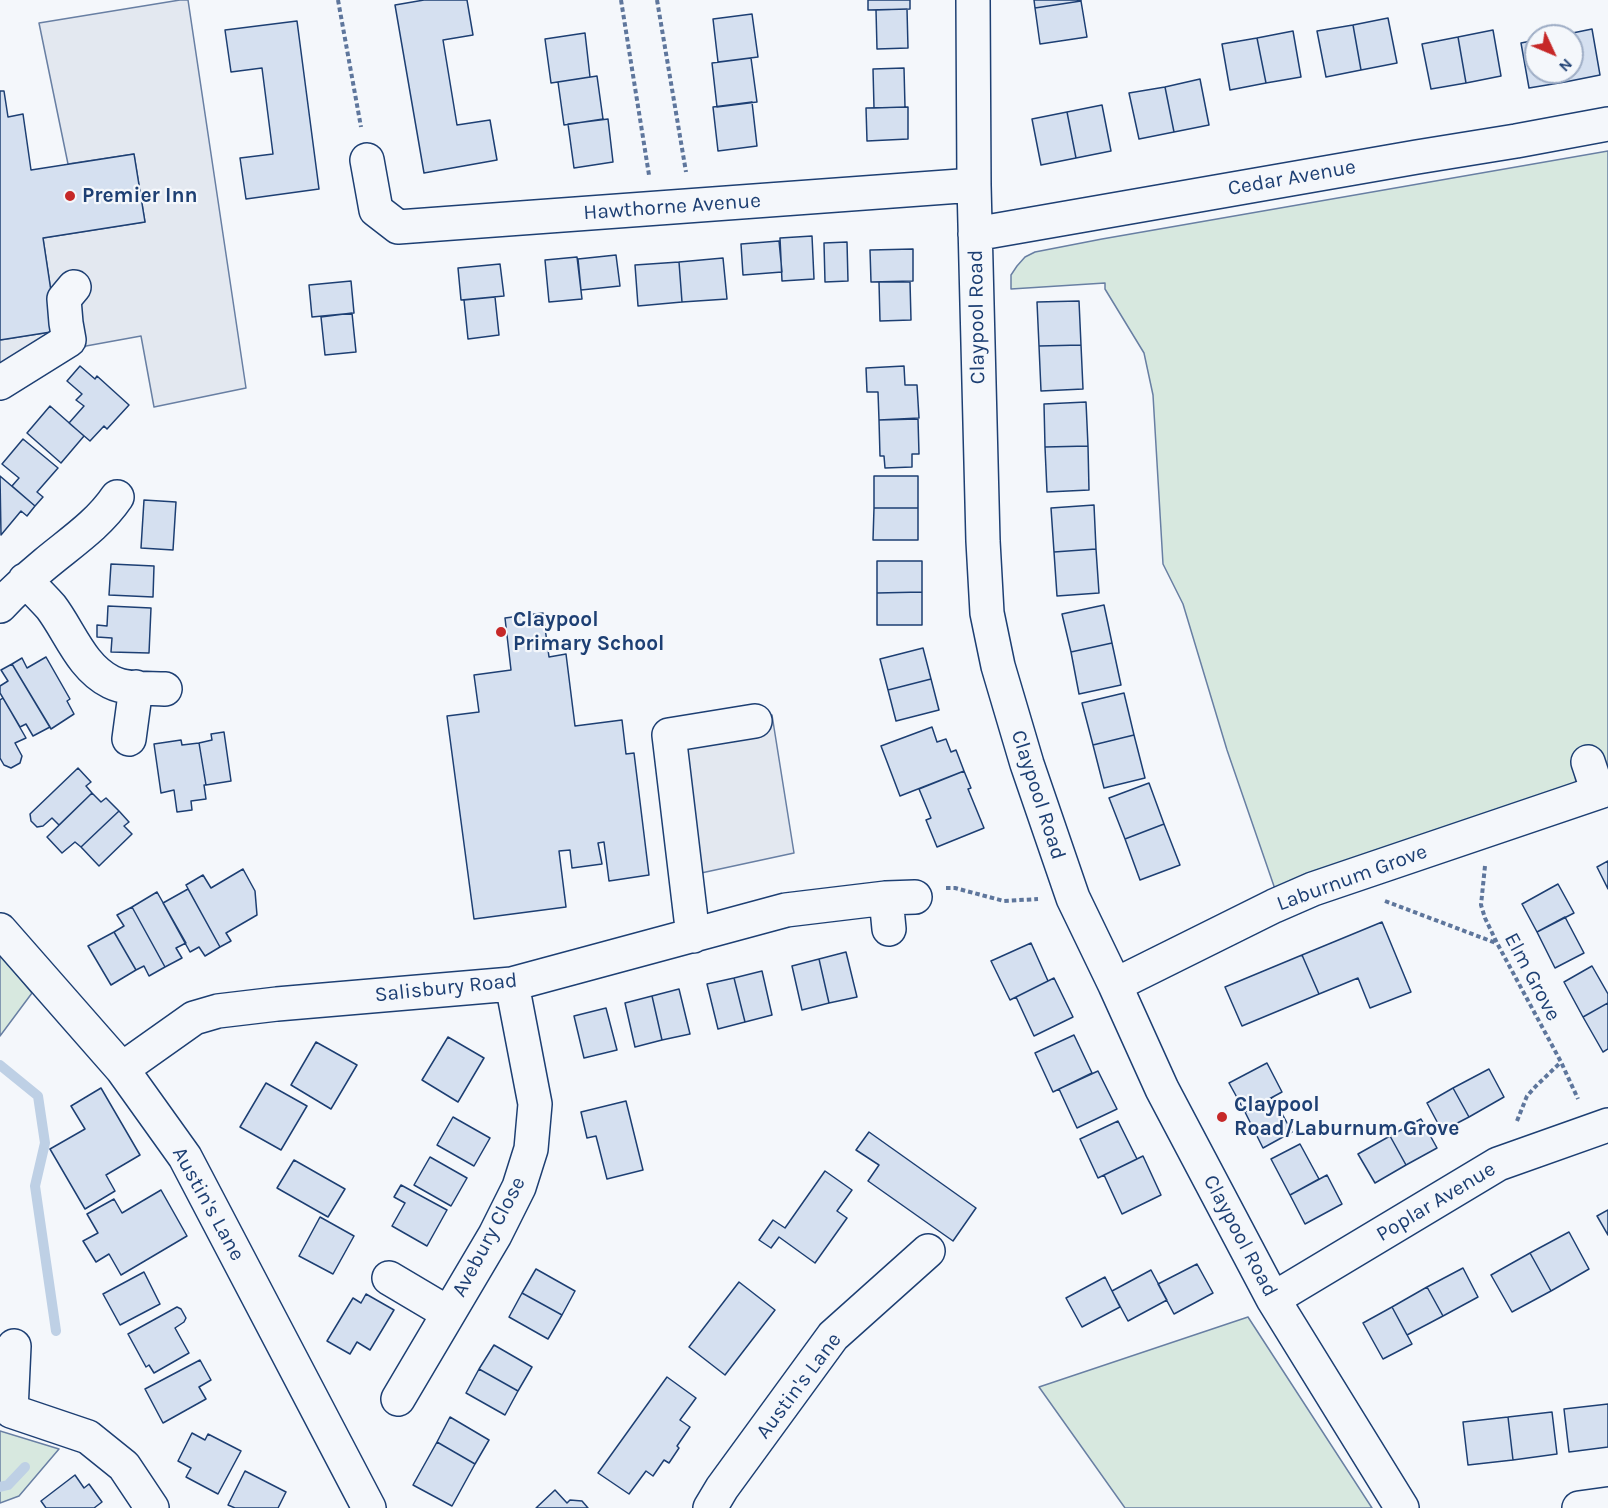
<!DOCTYPE html>
<style>
body{margin:0}
#map{position:relative;width:1608px;height:1508px;overflow:hidden;background:#f4f7fb;font-family:Karla,sans-serif}
canvas{display:block}
.north{position:absolute;left:1524px;top:24px;width:60px;height:60px;box-sizing:border-box;background:#f4f7fb;border:2px solid #9eadc5;border-radius:50%;rotate:134deg;font-size:16px;font-weight:700;line-height:24px;text-align:center;color:#1d3f73}
.north::after{content:'';display:block;margin:auto;width:21px;height:27px;background:#c62828;clip-path:polygon(50% 0,100% 100%,50% 72%,0 100%)}
</style>
<div id="map">
<canvas width="1608" height="1508"></canvas>
<div class="north">N</div>
</div>
<script>
const ctx = document.querySelector('canvas').getContext('2d');
ctx.lineJoin = 'round';
function paint(path, color) {
  ctx.fillStyle = color;
  ctx.fill(path, 'evenodd');
}
function strokePath(path, color, width, dash) {
  ctx.strokeStyle = color;
  ctx.lineWidth = width;
  ctx.lineCap = dash ? 'butt' : 'round';
  ctx.setLineDash(dash || []);
  ctx.stroke(path);
}
function label(font, color, halo, rows, align = 'center') {
  ctx.font = font + ' Karla,sans-serif';
  ctx.lineWidth = 4.5;
  ctx.setLineDash([]);
  ctx.textBaseline = 'middle';
  ctx.strokeStyle = halo;
  ctx.fillStyle = color;
  for (const [text, x, y, turn = 0] of rows) {
    ctx.save();
    ctx.translate(x, y);
    ctx.rotate((+turn || 0) * Math.PI / 180);
    ctx.textAlign = isNaN(turn) ? turn : align;
    if (halo) ctx.strokeText(text, 0, 0);
    ctx.fillText(text, 0, 0);
    ctx.restore();
  }
}
const green = new Path2D(`
 M1608 151V769L1596 749 1574 756 1576 785 1276 892 1227 750 1183 604 1163 564 1153 395 1144 353 1105 289V283L1011 289V275L1017 266 1025 257 1035 252 1102 239Z
 M0 954 32 993 0 1036Z
 M1248 1317 1372 1508H1125L1039 1387Z
 M0 1431 59 1449 19 1496 0 1503Z`);
const parking = new Path2D(`
 M180 0H188L246 388 154 407 141 336 86 346 0 399V340L57 331 43 238 145 222 134 154 68 164 39 23Z
 M772 715 794 853 678 878 657 728Z`);
const stream = new Path2D(`
 M0 1065 38 1096 45 1143 35 1186 56 1331
 M0 1487 8 1485 25 1467`);
const building = new Path2D(`
 M424 0H467L473 35 443 40 457 125 490 120 497 160 424 173 395 5Z
 M868 0H910V9L868 10Z
 M1034 0H1081V1L1035 8Z
 M1081 1 1087 37 1040 44 1035 8Z
 M907 9 908 48 877 49 876 10Z
 M752 14 758 57 718 62 713 19Z
 M1388 18 1397 63 1361 70 1353 25Z
 M297 21 319 189 246 199 240 158 273 154 262 68 231 72 225 30Z
 M1353 25 1361 70 1326 77 1317 31Z
 M1592 29 1600 75 1565 82 1563 72H1572V36H1558Z
 M1493 30 1501 76 1466 83 1458 37Z
 M1293 31 1301 77 1266 83 1257 38Z
 M585 33 590 77 551 83 545 39Z
 M1458 37 1466 83 1431 89 1422 44Z
 M1257 38 1266 83 1230 90 1222 44Z
 M1536 40V72H1563L1565 82 1529 88 1521 43Z
 M751 58 757 102 717 107 712 63Z
 M904 68 905 107 874 108 873 69Z
 M597 76 603 119 564 125 558 82Z
 M1200 79 1209 125 1174 132 1165 87Z
 M1165 87 1174 132 1139 139 1129 93Z
 M0 91H4L8 117 23 114 31 170 134 154 145 222 43 238 57 331 0 340Z
 M752 102 757 146 718 151 713 107Z
 M1102 105 1111 151 1076 158 1067 112Z
 M908 107V139L867 141 866 108Z
 M1067 112 1076 158 1041 165 1032 119Z
 M608 119 613 162 574 168 568 124Z
 M812 236 814 279 782 281 780 238Z
 M779 241 782 272 743 275 741 244Z
 M847 242 848 281 825 282 824 243Z
 M913 249V281L871 282 870 250Z
 M616 255 620 286 581 290 578 259Z
 M577 257 582 299 549 302 545 260Z
 M723 258 727 299 682 302 679 262Z
 M679 262 682 302 638 306 635 265Z
 M500 264 504 296 461 300 458 268Z
 M351 281 354 313 312 317 309 285Z
 M879 282H910L911 320 880 321Z
 M495 297 499 335 468 339 464 300Z
 M1079 301 1081 345 1039 346 1037 302Z
 M352 313 356 352 325 355 321 317Z
 M1081 345 1083 389 1041 391 1039 346Z
 M80 366 95 379 97 376 129 405 107 429 104 426 90 441 69 423 84 406 76 400 82 394 67 381Z
 M904 366 905 385H917L919 418 879 420 878 392H867L866 368Z
 M1086 402 1088 446 1045 447 1044 404Z
 M50 406 84 436 61 463 27 433Z
 M918 419 919 454H912V467L885 468 884 456H880L879 420Z
 M23 439 58 468 37 492 43 497 35 506 12 486 19 478 2 464Z
 M1088 446 1089 490 1047 492 1045 447Z
 M0 476 35 506 27 516 21 511 1 535Z
 M874 476H918V508H874Z
 M144 500 176 502 173 550 141 548Z
 M1094 505 1096 549 1054 552 1051 508Z
 M874 508H918V540H873Z
 M1096 549 1099 593 1057 596 1054 552Z
 M877 561H922V592L877 593Z
 M111 564 154 566 153 597 109 595Z
 M922 592V625H877V593Z
 M1104 605 1112 643 1071 652 1062 614Z
 M108 606 151 608 149 653 111 652 112 638 97 637V625L107 626Z
 M543 613 549 657 566 654 575 726 622 720 626 754 634 753 649 875 609 881 604 842 598 843 602 864 572 868 570 850 559 851 566 907 474 919 447 716 479 712 474 675 511 670 505 618Z
 M1112 643 1121 685 1079 694 1071 652Z
 M923 648 931 679 888 690 880 659Z
 M46 657 70 699 67 701 74 714 51 729 12 664 22 658 27 668Z
 M12 664 50 727 33 736 26 724 20 727 0 693V686L8 681 1 670Z
 M931 679 939 710 896 721 888 690Z
 M1124 693 1134 735 1093 745 1082 703Z
 M3 698 26 738 15 743 22 756 20 763 11 768 4 765 0 758V700Z
 M932 727 937 742 946 739 951 752 956 750 964 771 900 796 881 746Z
 M224 732 231 781 206 785 199 743 212 740 211 734Z
 M1134 735 1145 778 1104 788 1093 745Z
 M181 740 182 745 199 743 206 785H204L206 799 191 801 192 810 177 812 174 790 161 793 154 744Z
 M78 768 91 782 86 786 92 793 59 825 52 818 43 826 37 827 31 821 30 814Z
 M964 771 971 788 968 789 984 828 937 847 926 820 931 818 919 789Z
 M1149 783 1164 824 1125 839 1109 798Z
 M92 793 101 802 106 798 119 811 81 847 75 842 62 853 47 837Z
 M119 811 129 822 124 826 132 834 99 866 81 847Z
 M1164 824 1180 865 1140 880 1125 839Z
 M1608 861V889L1597 867Z
 M243 869 255 891 257 915 226 933 231 941 220 947 186 885 203 875 211 888Z
 M1558 884 1574 913 1537 932 1522 904Z
 M188 889 220 947 205 956 199 947 190 952 163 903Z
 M157 892 186 943 176 948 182 958 165 967 132 907Z
 M132 907 165 967 149 976 144 966 136 970 114 932 124 926 117 915Z
 M1565 917 1584 953 1555 968 1537 932Z
 M1382 922 1411 992 1370 1008 1358 978 1319 994 1302 955Z
 M114 932 136 970 111 985 88 946Z
 M1031 943 1048 981 1010 1000 991 961Z
 M846 952 857 997 829 1003 819 959Z
 M1302 955 1319 994 1242 1026 1225 987Z
 M819 959 829 1003 802 1010 792 966Z
 M1592 966 1608 994V1003L1583 1017 1564 982Z
 M762 971 772 1015 745 1022 734 978Z
 M734 978 745 1022 718 1029 707 984Z
 M1054 978 1073 1017 1034 1036 1016 997Z
 M679 989 690 1034 662 1040 652 996Z
 M652 996 662 1040 635 1047 625 1003Z
 M1608 1003V1049L1603 1052 1583 1017Z
 M606 1008 617 1050 584 1058 574 1016Z
 M1074 1035 1092 1073 1053 1092 1035 1053Z
 M448 1037 484 1058 458 1102 422 1080Z
 M316 1042 357 1065 331 1109 291 1085Z
 M1267 1063 1282 1092 1245 1112 1229 1083Z
 M1489 1069 1504 1097 1469 1117 1453 1088Z
 M1098 1071 1117 1109 1077 1128 1059 1089Z
 M266 1083 307 1106 281 1150 240 1127Z
 M101 1088 140 1155 106 1175 115 1191 85 1209 50 1149 85 1129 71 1106Z
 M1453 1088 1469 1117 1442 1131 1427 1103Z
 M1273 1097 1292 1132 1263 1148 1245 1112Z
 M626 1101 643 1170 607 1179 596 1136 587 1138 581 1112Z
 M453 1117 490 1138 474 1166 437 1145Z
 M1421 1119 1437 1148 1406 1165 1390 1136Z
 M1118 1121 1137 1159 1098 1178 1080 1139Z
 M869 1132 976 1208 953 1241 868 1181 879 1165 856 1150Z
 M1390 1136 1406 1165 1375 1183 1358 1154Z
 M1300 1144 1319 1179 1290 1195 1271 1159Z
 M1143 1156 1161 1195 1122 1214 1104 1175Z
 M430 1157 467 1178 451 1206 414 1185Z
 M294 1160 345 1189 328 1217 277 1188Z
 M825 1171 852 1190 837 1211 847 1218 815 1263 779 1237 771 1248 759 1240 773 1220 785 1228Z
 M1327 1175 1342 1204 1305 1224 1290 1195Z
 M401 1185 447 1210 427 1246 392 1226 405 1203 394 1197Z
 M161 1190 187 1236 121 1275 109 1254 96 1262 83 1241 98 1233 87 1214 114 1199 122 1213Z
 M1608 1210V1235L1597 1216Z
 M320 1217 354 1236 333 1274 299 1256Z
 M1569 1232 1589 1269 1551 1291 1530 1253Z
 M1530 1253 1551 1291 1512 1312 1491 1275Z
 M1197 1264 1213 1293 1174 1314 1158 1284Z
 M1463 1268 1478 1297 1443 1316 1427 1287Z
 M536 1269 575 1291 562 1315 522 1293Z
 M1151 1270 1167 1300 1128 1321 1112 1291Z
 M144 1272 160 1304 120 1325 103 1294Z
 M1105 1277 1120 1307 1082 1327 1066 1298Z
 M739 1282 775 1310 725 1375 689 1347Z
 M1427 1287 1443 1316 1407 1335 1392 1307Z
 M522 1293 562 1315 548 1339 509 1317Z
 M366 1294 394 1310 370 1350 357 1342 350 1354 327 1341 353 1298 361 1303Z
 M177 1307 181 1309 186 1318 184 1322 175 1328 189 1353 154 1373 149 1365 146 1367 128 1334Z
 M1392 1307 1412 1344 1383 1359 1363 1323Z
 M494 1345 532 1367 518 1391 479 1369Z
 M200 1360 211 1380 199 1387 206 1399 163 1423 145 1389Z
 M479 1369 518 1391 505 1415 466 1393Z
 M667 1377 696 1398 680 1420 690 1427 677 1446 679 1448 669 1463 664 1460 653 1476 646 1471 629 1494 598 1473Z
 M1608 1404V1447L1569 1452 1564 1409Z
 M1552 1412 1557 1454 1513 1460 1508 1417Z
 M450 1417 489 1440 475 1464 437 1442Z
 M1508 1417 1513 1460 1468 1465 1463 1422Z
 M192 1433 205 1440 208 1434 241 1451 218 1494 186 1477 191 1468 178 1461Z
 M437 1442 475 1464 452 1506 413 1485Z
 M245 1471 286 1492 278 1508H235L228 1505Z
 M75 1475 84 1488 89 1484 102 1502 94 1508H46L41 1501Z
 M555 1490 567 1503 570 1500 582 1501 588 1508H536Z`);
const path = new Path2D(`
 M338 0 361 127
 M621 0 649 175
 M657 0 686 172
 M1485 866 1481 905 1485 918 1497 943 1561 1062 1578 1099
 M946 888H955L1004 901 1038 899
 M1385 901 1496 943
 M1517 1121 1527 1096 1536 1086 1561 1062`);
const minor = new Path2D(`
 M973 0 974 185 983 541 987 613 998 666 1027 764 1073 898 1115 985 1162 1089 1273 1299 1402 1508
 M367 160 376 210 398 227 974 185
 M975 234 1417 157 1516 141 1608 124
 M0 383 69 340 66 323 64 299 74 287
 M25 580C34 589 43 598 51 607 70 632 81 667 111 682 127 690 148 688 165 689
 M0 606C14 591 29 577 45 564 70 543 98 525 117 497
 M129 739 136 687
 M1588 762 1598 792
 M886 898 889 929
 M0 930 122 1069 185 1157 369 1508
 M693 936 669 735 755 721
 M1115 985 1274 906 1313 889 1608 789
 M122 1069 194 1018 218 1011 277 1004 512 984 786 910 886 898 915 897
 M389 1278 448 1313
 M1273 1299 1498 1164 1608 1125
 M14 1346 11 1411 88 1437 124 1466 152 1508
 M398 1399 495 1235 519 1187 531 1149 535 1104 512 984
 M710 1508 722 1488 833 1336 928 1251
 M1579 1508 1608 1504`);
const markers = [
 [70,196,6,"#c62828"],
 [501,632,6,"#c62828"],
 [1222,1117,6,"#c62828"]
];
const streetNames = [
 ["Cedar Avenue",1292,178,-10],
 ["Hawthorne Avenue",672,207,-4],
 ["Claypool Road",977,317,-91],
 ["Claypool Road",1038,795,72],
 ["Laburnum Grove",1352,878,-20],
 ["Elm Grove",1532,977,62],
 ["Salisbury Road",446,988,-6],
 ["Poplar Avenue",1436,1202,-31],
 ["Austin's Lane",208,1204,61],
 ["Claypool Road",1240,1236,62],
 ["Avebury Close",489,1237,-62],
 ["Austin's Lane",799,1386,-53]
];
const poiNames = [
 ["Premier Inn",82,196],
 ["Claypool",513,620],
 ["Primary School",513,644],
 ["Claypool",1234,1105],
 ["Road/Laburnum Grove",1234,1129]
];
paint(green, '#d7e8df');
strokePath(green, '#687fa3', 1.5);
paint(parking, '#e3e8f0');
strokePath(parking, '#687fa3', 1.5);
strokePath(stream, '#bed0e5', 10);
paint(building, '#d5e0f0');
strokePath(building, '#1d3f73', 1.5);
strokePath(minor, '#1d3f73', 36);
strokePath(path, '#5e769c', 4, [4.5, 3]);
strokePath(minor, '#f4f7fb', 33);
for (const [x, y, r, color] of markers) {
  const dot = new Path2D();
  dot.arc(x, y, r, 0, 2 * Math.PI);
  ctx.fillStyle = color;
  ctx.fill(dot);
  strokePath(dot, '#f4f7fb', 2);
}
label('21px', '#1d3f73', '#f4f7fb', streetNames);
label('bold 21px', '#1d3f73', '#f4f7fb', poiNames, 'left');
</script>
